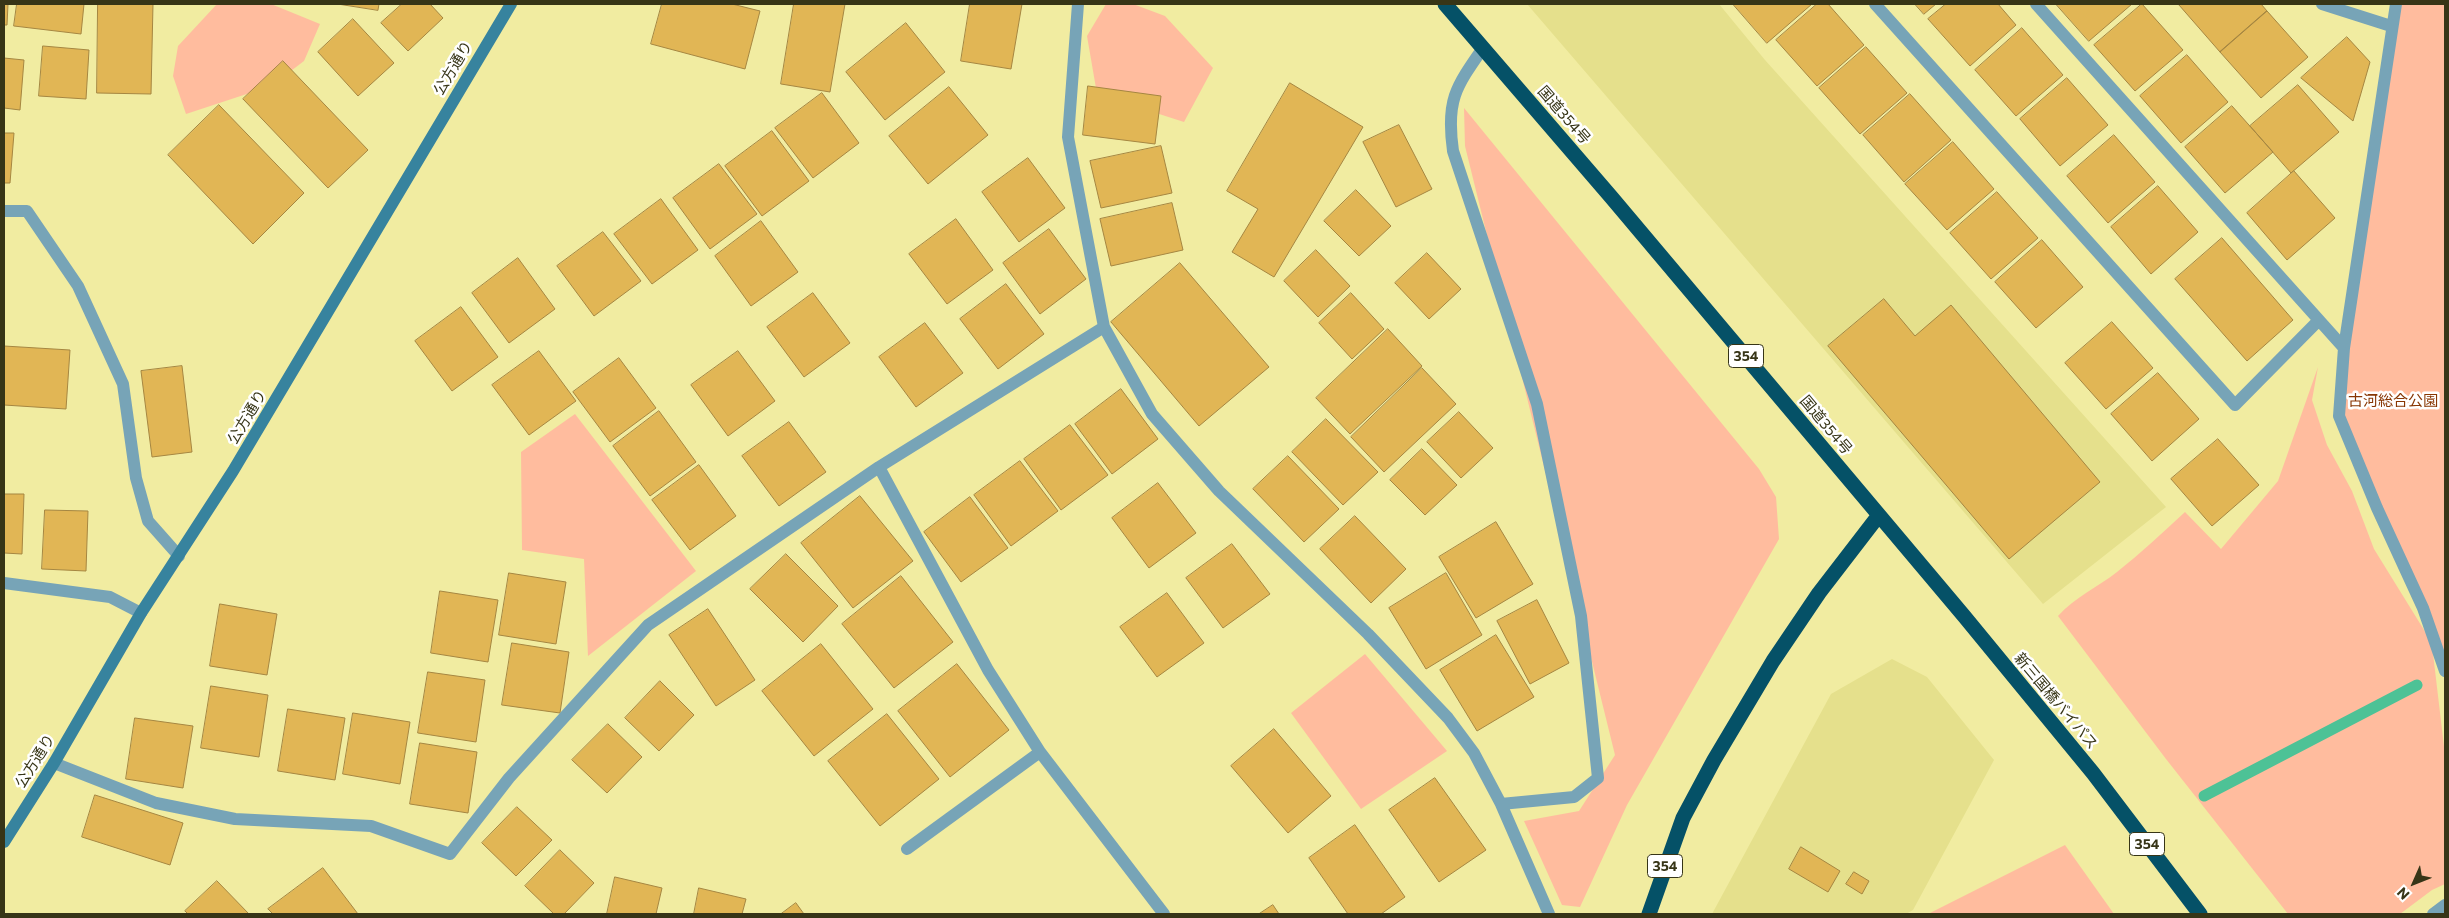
<!DOCTYPE html>
<meta charset="utf-8">
<style>
body{margin:0}
#map{position:relative;width:2449px;height:918px;overflow:hidden;background:#f1eca1;font-family:Commissioner,sans-serif}
canvas{display:block}
.frame{position:absolute;inset:0;border:5px solid #373517;pointer-events:none}
.north{position:absolute;left:2389px;top:858px;width:50px;height:50px;-webkit-text-stroke:4px #fff;paint-order:stroke;rotate:226deg;font-size:14px;font-weight:700;line-height:20px;text-align:center;color:#373517}
.north::after{content:'';display:block;margin:auto;width:18px;height:22px;background:#373517;clip-path:polygon(50% 0,100% 100%,50% 72%,0 100%)}
</style>
<div id="map">
<canvas width="2449" height="918"></canvas>
<div class="frame"></div>
<div class="north">N</div>
</div>
<script>
const ctx = document.querySelector('canvas').getContext('2d');
ctx.lineJoin = 'round';
function paint(path, color) {
  ctx.fillStyle = color;
  ctx.fill(path, 'evenodd');
}
function strokePath(path, color, width, dash) {
  ctx.strokeStyle = color;
  ctx.lineWidth = width;
  ctx.lineCap = dash ? 'butt' : 'round';
  ctx.setLineDash(dash || []);
  ctx.stroke(path);
}
function label(font, color, halo, rows, align = 'center') {
  ctx.font = font + ' Commissioner,"Noto Sans JP",sans-serif';
  ctx.lineWidth = 5;
  ctx.setLineDash([]);
  ctx.textBaseline = 'middle';
  ctx.strokeStyle = halo;
  ctx.fillStyle = color;
  for (const [text, x, y, turn = 0] of rows) {
    ctx.save();
    ctx.translate(x, y);
    ctx.rotate((+turn || 0) * Math.PI / 180);
    ctx.textAlign = isNaN(turn) ? turn : align;
    if (halo) ctx.strokeText(text, 0, 0);
    ctx.fillText(text, 0, 0);
    ctx.restore();
  }
}
const built = new Path2D(`
 M1527 4H1719L1765 60 2166 507 2043 604Z
 M1892 659 1927 677 1994 760 1913 910 1906 914H1712L1831 694Z`);
const green = new Path2D(`
 M217 4H271L320 24 304 61 271 86 186 114 173 76 178 46Z
 M1106 4H1133L1165 16 1213 68 1184 122 1097 94 1087 36Z
 M2396 4H2445V674L2432 645 2445 755V884L2432 890 2400 914H2288L2166 759 2058 616C2075 597 2098 587 2117 572 2141 553 2163 532 2185 512L2221 549 2278 481 2318 367 2312 400 2327 445 2352 491 2374 549 2429 638 2339 416Z
 M1464 108 1759 469 1776 497 1779 539 1627 805 1580 907 1562 905 1524 821 1579 811 1615 755 1465 146Z
 M575 414 696 571 588 656 584 559 522 550 521 452Z
 M1365 654 1447 751 1361 809 1291 713Z
 M2065 845 2114 914H1928Z`);
const stream = new Path2D(`
 M2204 796 2417 685`);
const building = new Path2D(`
 M4 4H8L7 25H4Z
 M17 4H84L81 34 14 26Z
 M98 4H153L151 94 97 93Z
 M338 4H379L378 10Z
 M402 4H430L443 18 408 51 381 23Z
 M662 4H732L760 11 745 69 651 44Z
 M794 4H845L830 92 781 84Z
 M970 4H1022L1011 69 961 61Z
 M1733 4H1812L1767 43Z
 M1817 4H1828L1864 45 1817 86 1776 40Z
 M1915 4H1936L1924 14Z
 M1946 4H1998L2016 25 1970 66 1928 19Z
 M2056 4H2132L2089 41Z
 M2142 4 2183 50 2135 91 2094 45Z
 M2180 4H2261L2267 11 2220 52 2179 5Z
 M2267 11 2308 57 2261 98 2220 52Z
 M353 19 394 63 358 96 318 52Z
 M906 23 945 72 885 120 846 72Z
 M2022 28 2063 75 2016 116 1975 70Z
 M2347 37 2370 62 2353 121 2301 78Z
 M43 46 89 50 86 99 39 96Z
 M1866 47 1907 93 1860 134 1819 88Z
 M2187 55 2228 102 2181 143 2140 96Z
 M4 58 24 60 20 110 4 108Z
 M283 61 368 150 328 188 243 99Z
 M2067 78 2108 125 2060 166 2020 119Z
 M1290 83 1363 127 1274 277 1232 252 1258 209 1227 191Z
 M2298 85 2339 132 2291 173 2250 126Z
 M1088 86 1161 96 1155 144 1083 135Z
 M949 87 988 135 928 184 889 136Z
 M822 93 859 143 813 178 775 128Z
 M1910 94 1951 140 1904 182 1863 135Z
 M219 105 304 193 253 244 168 155Z
 M2232 106 2273 152 2225 193 2185 147Z
 M1399 125 1432 189 1396 207 1363 142Z
 M772 131 809 181 762 216 725 166Z
 M4 133H14L10 183H4Z
 M2114 135 2155 182 2108 223 2067 176Z
 M1953 142 1994 189 1947 230 1905 184Z
 M1161 146 1172 193 1101 208 1090 161Z
 M1028 158 1065 208 1019 242 982 192Z
 M719 164 757 214 710 249 673 198Z
 M2294 171 2335 218 2287 260 2247 213Z
 M2158 186 2198 232 2151 274 2111 227Z
 M1356 190 1391 226 1359 256 1324 221Z
 M1997 192 2038 238 1991 279 1950 233Z
 M661 199 698 250 652 284 614 234Z
 M1172 203 1183 250 1111 266 1100 219Z
 M956 219 993 270 947 304 909 254Z
 M761 221 798 272 751 306 715 256Z
 M1049 229 1086 279 1040 314 1003 263Z
 M603 232 641 281 594 316 557 266Z
 M2222 238 2293 320 2247 361 2175 279Z
 M2042 240 2083 287 2036 328 1995 282Z
 M1316 250 1350 286 1318 317 1284 281Z
 M1427 253 1461 289 1429 319 1395 283Z
 M518 258 555 309 509 343 472 293Z
 M1180 263 1269 367 1199 426 1111 322Z
 M1006 284 1044 334 998 369 960 319Z
 M813 293 850 343 804 377 767 327Z
 M1351 293 1384 329 1352 359 1319 323Z
 M1884 299 1915 336 1951 305 2100 482 2009 559 1828 346Z
 M461 307 498 357 452 391 415 341Z
 M2112 322 2153 368 2106 409 2065 363Z
 M925 323 963 373 916 407 879 357Z
 M1388 329 1422 366 1350 434 1316 398Z
 M4 346 70 350 66 409 4 405Z
 M539 351 576 401 529 435 492 385Z
 M738 351 775 401 728 436 691 385Z
 M619 358 656 408 610 442 573 392Z
 M182 366 192 452 152 457 141 371Z
 M1422 368 1456 404 1384 472 1351 437Z
 M2158 373 2199 419 2152 461 2111 414Z
 M1121 389 1158 439 1112 474 1075 424Z
 M659 411 696 462 650 496 613 446Z
 M1459 412 1493 448 1461 478 1427 442Z
 M1326 419 1378 472 1343 505 1292 452Z
 M789 422 826 472 779 506 742 456Z
 M1070 425 1108 475 1061 510 1024 459Z
 M2218 439 2259 485 2212 526 2171 479Z
 M1422 449 1457 485 1425 515 1390 480Z
 M1288 456 1339 509 1304 542 1253 489Z
 M1020 461 1058 511 1011 546 974 495Z
 M699 465 736 516 690 550 652 500Z
 M1158 483 1196 533 1149 568 1112 518Z
 M4 494H24L22 554 4 553Z
 M860 496 913 561 853 608 801 543Z
 M970 497 1008 548 961 582 924 532Z
 M45 510 88 511 86 571 42 569Z
 M1355 516 1406 569 1371 603 1320 549Z
 M1496 522 1533 584 1476 618 1439 557Z
 M1232 544 1270 594 1223 628 1186 578Z
 M786 554 838 606 803 642 750 589Z
 M509 573 566 582 556 644 499 635Z
 M1446 573 1482 635 1426 669 1389 608Z
 M901 576 953 642 894 688 842 624Z
 M440 591 498 600 488 662 431 653Z
 M1167 593 1204 643 1157 677 1120 627Z
 M1537 600 1569 663 1530 684 1497 621Z
 M220 604 277 614 267 675 210 666Z
 M708 609 755 680 716 706 669 635Z
 M1496 635 1534 697 1477 731 1440 670Z
 M512 643 569 652 560 713 502 705Z
 M821 644 873 709 814 756 762 691Z
 M957 664 1009 730 950 777 898 711Z
 M428 672 485 680 476 742 418 733Z
 M660 681 694 715 659 751 625 718Z
 M211 686 268 695 259 757 201 748Z
 M288 709 345 718 335 780 278 771Z
 M353 713 410 722 400 784 343 774Z
 M887 714 939 779 880 826 828 761Z
 M135 718 193 726 183 788 126 779Z
 M608 724 642 757 607 793 572 760Z
 M1274 729 1331 796 1288 833 1231 766Z
 M420 743 477 752 468 813 410 804Z
 M1435 778 1486 850 1439 882 1389 810Z
 M95 795 183 823 170 865 82 837Z
 M517 807 552 840 516 876 482 843Z
 M1355 825 1405 897 1381 914H1348L1309 858Z
 M1801 847 1840 871 1828 892 1789 869Z
 M560 850 594 883 564 914H554L525 886Z
 M323 868 358 914H273L268 909Z
 M1854 872 1869 881 1862 894 1846 884Z
 M615 877 662 888 656 914H607Z
 M217 881 249 914H188L185 911Z
 M699 888 746 899 742 914H694Z
 M796 903 804 914H781Z
 M1273 905 1279 914H1259Z`);
const street = new Path2D(`
 M1078 4 1068 137 1104 327 1152 414 1219 491 1368 634 1448 718 1474 753 1501 804 1549 914
 M1875 4 2235 405 2319 320
 M2036 4 2344 348
 M2322 4 2391 26
 M2396 4 2344 348 2339 416 2377 508 2423 608 2445 671
 M1483 48C1455 88 1446 101 1453 151L1537 404 1581 616 1598 778 1574 797 1501 804
 M4 211H27L78 286 123 384 136 478 148 521 179 556
 M879 467 988 670 1040 752 907 849
 M4 583 110 597 141 613
 M1040 752 1164 914
 M54 763 156 803 235 819 371 826 450 854 509 778 648 625 879 467 1104 327
 M2433 914 2445 905`);
const secondary = new Path2D(`
 M4 842 54 763 141 613 233 471 511 4`);
const highway = new Path2D(`
 M1445 4 1612 198 1964 616 2093 773 2200 914
 M1649 914 1683 818 1714 760 1773 661 1819 593 1879 515`);
const shields = [
 [1746,356,35],
 [2147,844,35],
 [1665,866,35]
];
const shieldNames = [
 ["354",1746,356],
 ["354",2147,844],
 ["354",1665,866]
];
const streetNames = [
 ["公方通り",453,68,-59],
 ["国道354号",1564,115,49],
 ["公方通り",247,417,-59],
 ["国道354号",1826,425,50],
 ["新三国橋バイパス",2056,701,50],
 ["公方通り",35,761,-58]
];
const parkNames = [
 ["古河総合公園",2393,401]
];
paint(built, '#e5e08c');
paint(green, '#ffbc9e');
strokePath(stream, '#4dc296', 11);
paint(building, '#e1b655');
strokePath(building, '#a58641', 1);
strokePath(street, '#77a4b7', 12);
strokePath(secondary, '#37839e', 12);
strokePath(highway, '#055167', 15);
for (const [x, y, w] of shields) {
  const box = new Path2D();
  box.roundRect(x - w / 2, y - 11.5, w, 23, 4);
  ctx.fillStyle = '#fff';
  ctx.fill(box);
  strokePath(box, '#373517', 1);
}
label('bold 14px', '#373517', null, shieldNames);
label('15px', '#373517', '#fff', streetNames);
label('15px', '#883704', '#fff', parkNames);
</script>
